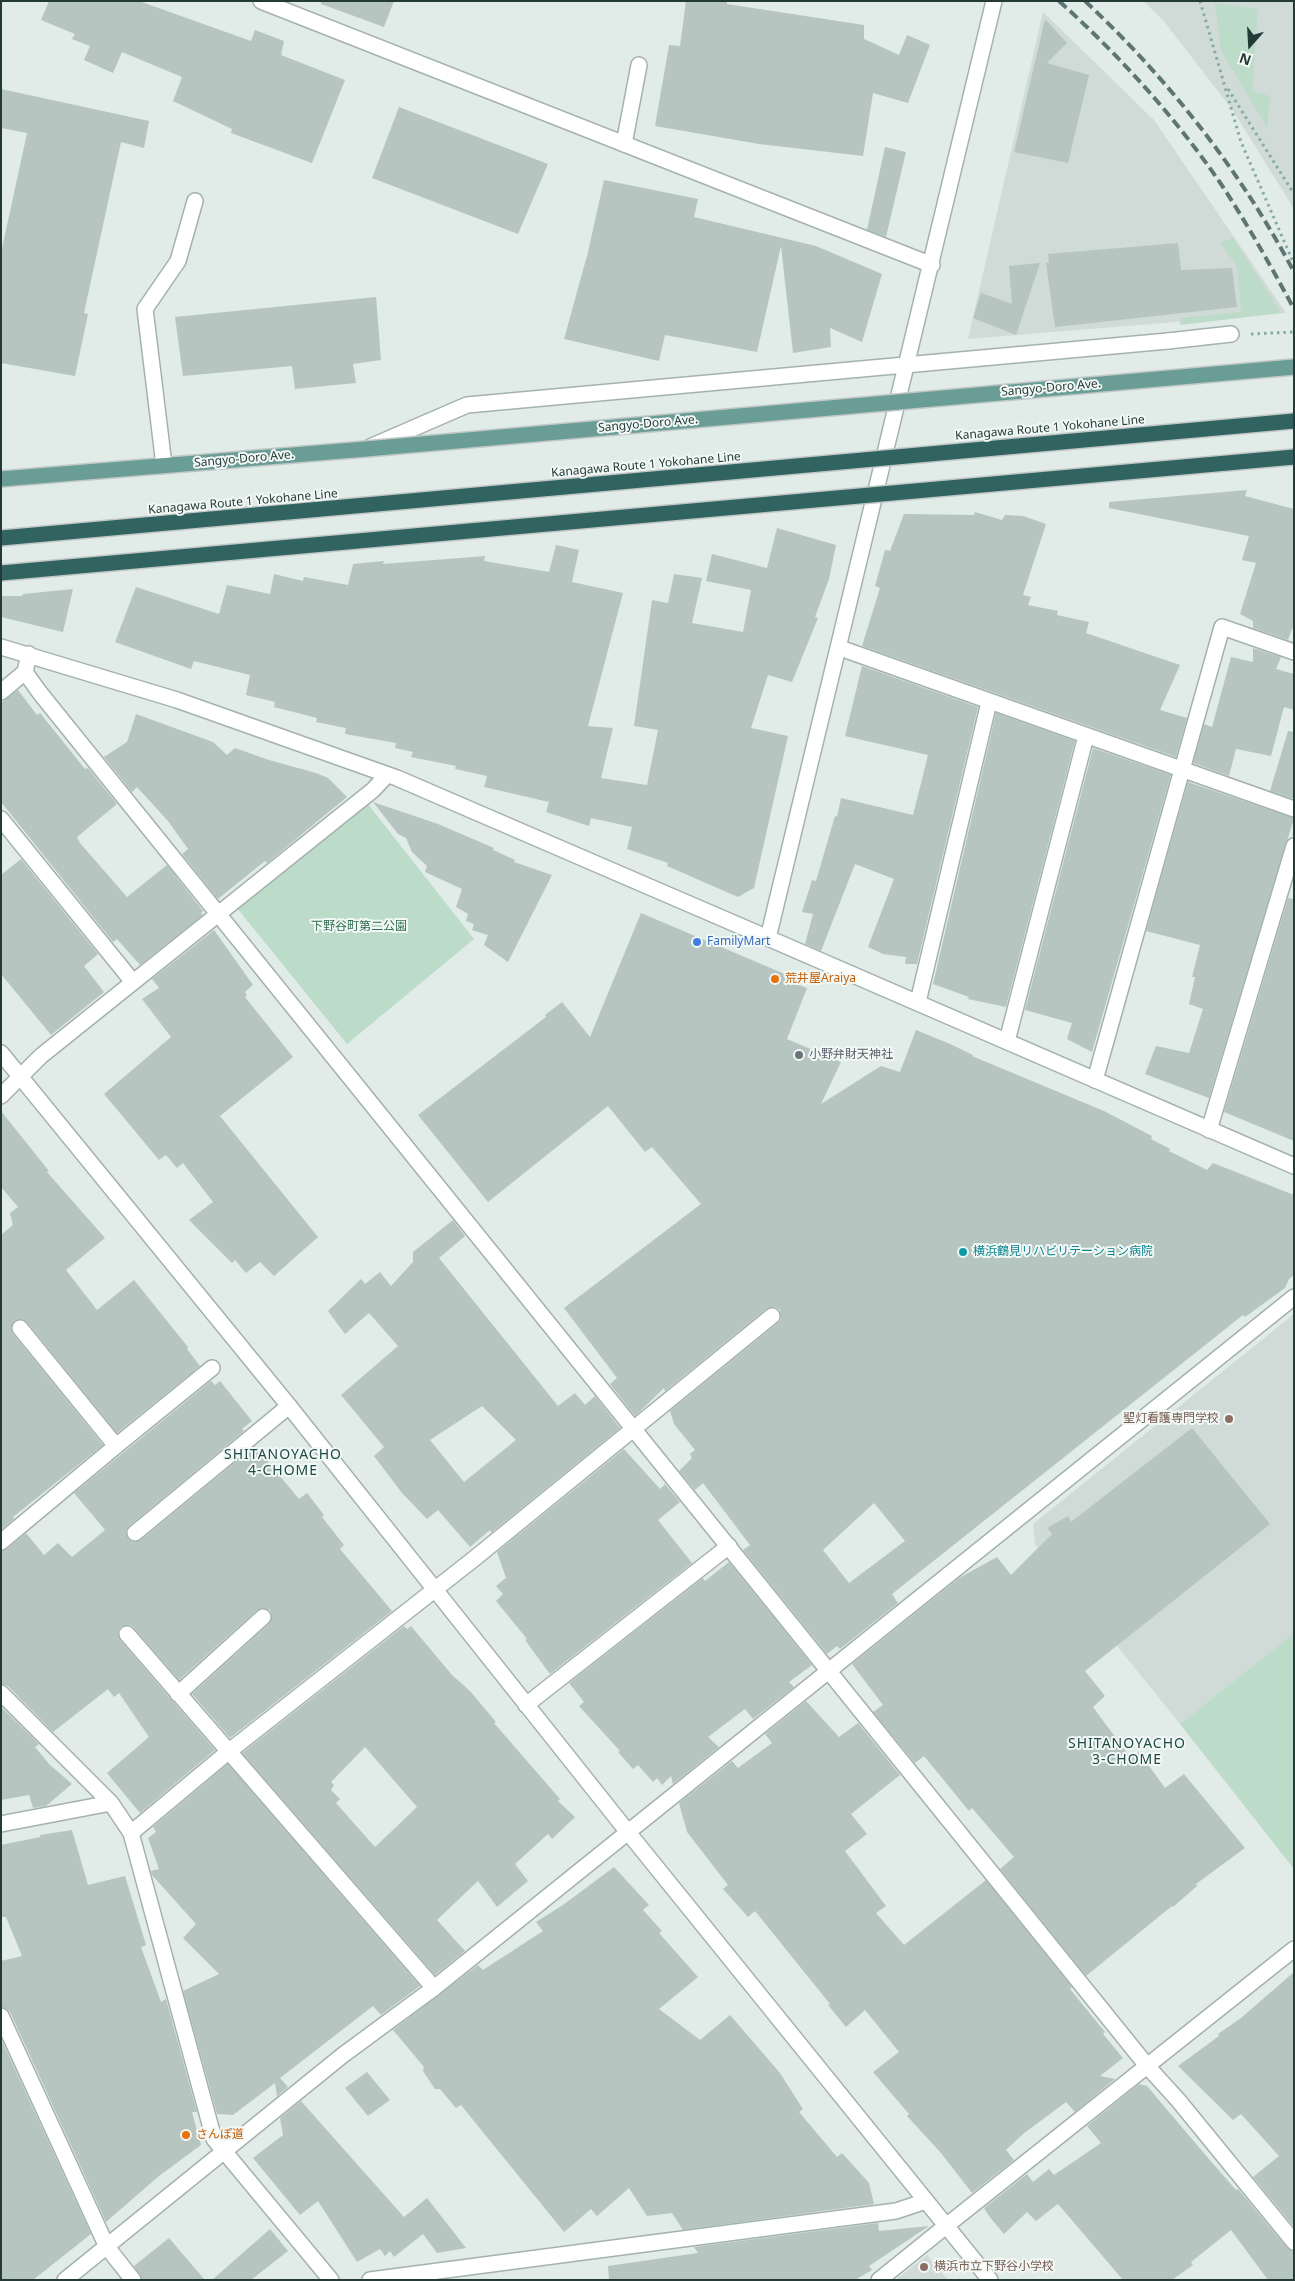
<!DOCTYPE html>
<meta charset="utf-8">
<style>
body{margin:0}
#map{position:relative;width:1295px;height:2281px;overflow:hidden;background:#e1ebe8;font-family:"Noto Sans",sans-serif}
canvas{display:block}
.frame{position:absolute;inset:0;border:2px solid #233a37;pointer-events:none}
.north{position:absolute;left:1225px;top:20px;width:50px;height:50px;-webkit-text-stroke:4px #f2f8f5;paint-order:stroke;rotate:199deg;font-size:14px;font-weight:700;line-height:20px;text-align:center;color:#233a37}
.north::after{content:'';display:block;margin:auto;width:18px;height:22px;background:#233a37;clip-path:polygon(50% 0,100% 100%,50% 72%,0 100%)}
</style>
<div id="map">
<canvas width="1295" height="2281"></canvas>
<div class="frame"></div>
<div class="north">N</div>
</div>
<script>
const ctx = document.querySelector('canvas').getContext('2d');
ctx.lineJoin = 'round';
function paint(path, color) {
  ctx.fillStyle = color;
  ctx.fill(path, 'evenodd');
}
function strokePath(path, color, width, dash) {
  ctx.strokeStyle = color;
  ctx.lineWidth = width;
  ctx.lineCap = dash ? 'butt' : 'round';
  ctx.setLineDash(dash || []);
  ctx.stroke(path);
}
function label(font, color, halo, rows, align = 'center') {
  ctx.font = font + ' "Noto Sans","Noto Sans JP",sans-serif';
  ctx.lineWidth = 4;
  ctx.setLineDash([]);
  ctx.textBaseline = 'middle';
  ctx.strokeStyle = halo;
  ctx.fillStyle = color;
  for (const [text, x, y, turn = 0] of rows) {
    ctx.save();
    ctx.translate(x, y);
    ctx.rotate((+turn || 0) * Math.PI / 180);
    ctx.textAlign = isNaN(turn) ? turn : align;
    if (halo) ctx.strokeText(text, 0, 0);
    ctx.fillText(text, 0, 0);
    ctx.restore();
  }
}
const built = new Path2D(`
 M1143 1H1294V209L1234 112 1163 20Z
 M1043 12 1154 120 1286 313 968 339Z
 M1294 1314V1633L1180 1724 1035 1544 1033 1524Z
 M927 2255 948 2280H896Z`);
const green = new Path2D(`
 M1215 3 1258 9 1252 91 1270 96 1267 127 1221 50Z
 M1233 238 1281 313 1180 325 1181 318 1241 312 1237 266 1220 243Z
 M367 803 474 939 347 1044 237 908Z
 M1294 1633V1869L1180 1724Z`);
const building = new Path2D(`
 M49 1H139L251 41 255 30 284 41 281 55 345 80 312 163 231 133 232 129 173 101 182 77 122 52 113 73 84 60 90 46 72 39 75 34 41 20Z
 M321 1H394L384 27 321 4Z
 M686 1H727V4L864 25V39L899 55 907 35 930 45 908 103 873 93 863 156 759 144 655 126 669 45 680 46Z
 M1045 19 1067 43 1047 63 1089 75 1068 163 1014 152Z
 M1 89 149 121 144 148 121 142 84 313 88 314 75 376 1 363V253L27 133 1 128Z
 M399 107 548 164 518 234 372 178Z
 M885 147 906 152 886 237 867 230Z
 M604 180 698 199 694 217 816 246 882 274 862 342 830 328 831 347 793 353 781 246 757 352 665 335 659 361 564 339 588 252Z
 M1178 243 1181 270 1232 268 1237 307 1055 327 1046 263H1049L1048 254Z
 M1040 263 1016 335 973 318 981 293 1012 304 1009 266Z
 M376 297 381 360 353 364 356 383 295 389 292 366 183 376 175 317Z
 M1247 490 1245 496 1294 509V624L1288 640 1253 628V621L1240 614 1256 563 1242 560 1249 536 1109 508V502Z
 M975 512 1002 520 1005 515 1023 516 1046 524 1023 595 1031 597 1028 605 1058 611 1057 615 1089 622 1086 633 1180 665 1160 710 1187 718 1176 757 862 646 880 588 875 586 885 550 890 551 904 514 974 515Z
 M777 528 836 545 829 579 815 617 818 618 792 682 768 675 751 728 788 736 754 888 738 897 667 866 668 863 627 849 632 827 591 818 589 826 546 812 549 802 484 787 487 776 455 769 456 766 411 757 413 752 395 748 396 743 345 734 346 728 316 722 317 718 274 707 275 702 246 695 250 675 194 661 191 669 115 642 136 587 219 614 227 585 270 594 274 574 303 581 304 577 348 585 353 564 384 561 383 564 485 556 484 561 549 572 556 545 579 550 572 582 623 593 588 726 613 728 601 778 647 785 658 730 634 726 652 600 668 603 674 574 702 578 692 623 743 632 751 590 706 581 712 554 767 568Z
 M73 589 63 632 1 617V596H22L23 594Z
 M1253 648 1281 657 1276 669 1294 674V710L1284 707 1271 756 1236 749 1229 776 1193 763 1204 724 1212 727 1231 657 1253 662Z
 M862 666 978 707 917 964H905L906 957 883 954 868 947 894 879 855 864 821 951 805 944 813 914 802 912 812 880 816 881 835 816 837 817 841 798 913 815 928 755 845 736Z
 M18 690 37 715 40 713 85 769 88 768 117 804 77 837 80 843 127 897 167 865 203 911 201 913 203 915 140 965 117 939 113 942 1 802V703Z
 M996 713 1075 741 1006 1007 968 999 969 997 933 984Z
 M136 714 213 742 227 755 235 748 269 760 316 773 328 778 347 797 267 863 265 861 218 899 182 854 188 849 168 821 137 787 132 792 104 757 127 742Z
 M1288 731 1294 732V799L1270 791Z
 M1093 748 1171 775 1092 1052 1067 1039 1072 1023 1025 1010Z
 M1188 782 1294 818 1209 1098 1145 1074 1156 1046 1189 1053 1203 1009 1189 1004 1195 977H1192L1200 945 1146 931Z
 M373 802 438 824 494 848 493 850 515 860 514 862 552 875 508 962 484 945 488 935 472 930 474 924 466 921 468 914 456 907 462 889 425 872 427 866 412 852 406 838 398 834Z
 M21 859 98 954 84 966 104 992 51 1035 1 974V875Z
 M1288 898 1294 899V1141L1224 1112Z
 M641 913 787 975 785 980 807 988 787 1039 841 1062 821 1104 881 1066 900 1072 916 1030 950 1044 973 1055 972 1056 1104 1111 1152 1136 1151 1139 1170 1149 1169 1151 1207 1170 1213 1163 1294 1195V1275L1289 1279 1285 1288 1245 1317 1243 1315 892 1594 898 1603 840 1649 837 1646 827 1654 743 1550 750 1545 703 1483 695 1490 679 1471 692 1458 690 1454 695 1450 674 1424 670 1411 778 1323 781 1319 780 1310 775 1307 766 1309 665 1391 664 1388 635 1416 610 1384 617 1378 564 1308 701 1204 652 1147 645 1152 608 1106 488 1202 418 1115 546 1017 545 1015 562 1002 590 1037ZM874 1503 905 1541 849 1583 823 1550Z
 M214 930 253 985 245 992 247 996 245 997 293 1057 220 1116 318 1237 274 1276 260 1262 246 1273 235 1260 232 1263 189 1220 213 1202 183 1163 177 1168 166 1155 159 1160 104 1094 171 1037 142 999 159 988 152 979Z
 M1 1111 49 1171 47 1172 105 1238 66 1270 97 1310 134 1280 188 1347 187 1349 200 1366 117 1433 27 1322 19 1319 14 1321 11 1329 13 1334 103 1445 13 1517 14 1519 1 1530V1235L13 1225 10 1213 18 1207 1 1187Z
 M453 1220 465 1236 439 1258 558 1406 575 1393 585 1405 595 1396 620 1428 491 1533 490 1530 470 1547 438 1510 427 1519 402 1493 374 1456 384 1447 341 1395 398 1346 369 1313 345 1334 328 1311 361 1279 365 1284 380 1272 391 1286 413 1262V1252ZM482 1406 516 1440 464 1482 430 1440Z
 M211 1381 215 1385 220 1381 252 1421 242 1429 244 1431 129 1526 126 1530 128 1539 132 1542 141 1540 255 1446 299 1499 307 1493 324 1515 322 1517 344 1545 340 1549 392 1611 230 1738 192 1694 269 1624 272 1616 270 1610 262 1608 257 1610 179 1680 134 1628 130 1625 121 1627 118 1631 120 1640 215 1750 140 1813 107 1773 149 1737 119 1693 114 1697 108 1689 53 1732 8 1686 1 1684V1551L7 1549 26 1533 44 1555 58 1543 72 1557 105 1530 74 1493Z
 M1192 1428 1270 1524 1085 1671 1105 1696 1093 1707 1130 1757 1139 1752 1165 1788 1184 1774 1245 1848 1196 1884 1197 1886 1173 1907 1172 1906 1086 1976 1000 1869 1014 1857 972 1808 969 1811 924 1756 915 1763 873 1712 883 1705 852 1664 959 1578 997 1557 1011 1575 1052 1534 1047 1528 1068 1516 1071 1522Z
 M624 1449 660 1489 665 1484 680 1502 658 1520 692 1563 550 1674 525 1640 527 1639 496 1601 503 1594 496 1586 506 1578 497 1552Z
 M729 1562 812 1665 789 1682 794 1687 753 1719 745 1709 708 1737 719 1747 673 1784 671 1776 662 1785 657 1778 653 1782 638 1765 633 1769 618 1752 620 1751 579 1706 584 1702 569 1683 703 1578 705 1581Z
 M404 1626 407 1629 411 1626 452 1675 470 1691 496 1722 494 1723 560 1799 558 1801 575 1817 552 1839 548 1834 515 1864 528 1881 497 1907 478 1881 437 1920 465 1951 435 1975 242 1753ZM365 1747 417 1807 375 1847 336 1803 340 1799 331 1790 334 1785 331 1782Z
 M806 1701 839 1737 858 1723 900 1775 851 1814 867 1834 845 1851 886 1906 876 1913 904 1945 986 1880 1072 1987 1070 1989 1105 2032 1103 2034 1123 2058 1100 2076 1115 2079 1075 2112 1066 2102 1023 2134 1006 2150 1014 2160 972 2193 941 2153 907 2116 909 2114 873 2072 899 2052 865 2010 846 2027 828 2005 830 2004 755 1911 748 1917 723 1889 728 1885 687 1832 679 1803 732 1761 738 1768 772 1743 765 1734Z
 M1 1707 39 1744 35 1747 50 1765 72 1784 46 1806 33 1808 29 1795 1 1800Z
 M228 1764 420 1986 381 2015 373 2006 280 2078 288 2087 277 2096 275 2083 233 2115 217 2114 183 1991 219 1974 183 1938 196 1924 152 1875 151 1871 159 1869 148 1838 156 1832 153 1827Z
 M72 1830 88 1885 125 1876 146 1945 141 1947 161 2002 166 1999 197 2112H192L201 2145 159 2176 106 2222 10 2012 1 2007V1961L22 1956 6 1917H1V1845L40 1837V1835Z
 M614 1867 649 1905 643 1910 662 1931 659 1933 698 1977 659 2009 700 2040 730 2015 780 2073 803 2109 799 2112 837 2157 842 2153 869 2183 874 2204 683 2230 672 2213 647 2216 629 2188 597 2216 591 2209 564 2232 461 2105 456 2108 440 2089H435L423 2071 424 2067 393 2030 478 1965 483 1970 543 1931 536 1922 563 1905Z
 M1294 1972V2227L1253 2177 1279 2156 1241 2114 1233 2120 1178 2066 1219 2036 1218 2034 1241 2018Z
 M1 2039 91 2234 33 2280H1Z
 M367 2072 390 2100 368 2116 345 2088Z
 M1139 2084 1147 2086 1208 2158 1236 2190 1238 2189 1287 2248 1294 2251V2280H1268L1231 2230 1191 2262 1193 2265 1172 2280H1123L1058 2204 1036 2221 1027 2212 1004 2234 989 2216 984 2208 1027 2174 1033 2182 1049 2169 1054 2175 1101 2143 1087 2126Z
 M301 2101 404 2217 427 2198 466 2248 437 2253 423 2234 394 2257 390 2251 385 2256 380 2249 357 2262 318 2201 300 2215 253 2158 283 2135 280 2118Z
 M878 2223 879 2231 929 2226 869 2266 872 2270 855 2280H609L608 2266 698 2253 694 2247Z
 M270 2229 288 2251 251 2280H212Z
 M169 2238 205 2280H142L134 2266Z`);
const path = new Path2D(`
 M1200 1 1241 142 1294 264
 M1228 89 1294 194
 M1251 334 1294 332`);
const service = new Path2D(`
 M624 144 639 65
 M1168 341 1231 334
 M164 465 145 309 178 261 195 201
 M840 648 1294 809
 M1 692 25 672
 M1 819 133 982
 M918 1002 989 702
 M1007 1041 1086 736
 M1095 1080 1222 627 1294 652
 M1209 1130 1294 846
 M116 1446 212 1368
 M135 1533 289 1406
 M1 1542 116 1446 20 1328
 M127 1634 434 1988
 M178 1694 263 1617
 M526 1705 729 1546`);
const minor = new Path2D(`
 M370 447 467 405 1168 341
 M1 647 177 700 397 778 768 938
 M29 654 25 672 40 693 1148 2067 1178 2100 1294 2242
 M1 1096 41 1056 373 790 387 775
 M1 1693 111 1803 131 1833 214 2139 331 2280
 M1 1824 111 1803
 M131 1833 228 1752 475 1558 772 1316
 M1 2016 107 2247 133 2280
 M65 2280 343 2055 434 1988 1294 1297
 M370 2280 896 2211 926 2201
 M879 2280 946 2226`);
const tertiary = new Path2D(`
 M261 1 932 265
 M994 1 768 938 1294 1166
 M1 1053 289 1406 627 1831 990 2280
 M946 2226 1294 1949`);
const primary = new Path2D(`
 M1 479 366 449`);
const rail = new Path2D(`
 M1059 1C1120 56 1177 119 1223 187 1249 227 1272 268 1294 309
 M1085 1C1169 80 1240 170 1294 272`);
const primaryBridge = new Path2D(`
 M366 449 1294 367`);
const motorwayBridge = new Path2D(`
 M1 538 1294 421
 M1 573 1294 457`);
const markers = [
 [697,942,5,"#3f7fe0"],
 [775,979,5,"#e8710a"],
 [799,1055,5,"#6b7280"],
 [963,1252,5,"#0f9aa8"],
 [1229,1419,5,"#8d6e63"],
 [186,2135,5,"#e8710a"],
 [924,2267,5,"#8d6e63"]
];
const streetNames = [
 ["Sangyo-Doro Ave.",1051,388,-5],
 ["Sangyo-Doro Ave.",648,424,-5],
 ["Kanagawa Route 1 Yokohane Line",1050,428,-5],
 ["Sangyo-Doro Ave.",244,459,-5],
 ["Kanagawa Route 1 Yokohane Line",646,465,-5],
 ["Kanagawa Route 1 Yokohane Line",243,502,-5]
];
const parkNames = [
 ["下野谷町第二公園",359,927]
];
const shopNames = [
 ["FamilyMart",707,942]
];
const foodNames = [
 ["荒井屋Araiya",785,979],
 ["さんぽ道",196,2135]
];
const worshipNames = [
 ["小野弁財天神社",809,1055]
];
const cultureNames = [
 ["横浜鶴見リハビリテーション病院",973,1252]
];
const educationNames = [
 ["聖灯看護専門学校",1219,1419],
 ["横浜市立下野谷小学校",934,2267,"left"]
];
const neighbourhoodNames = [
 ["SHITANOYACHO",283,1455],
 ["4-CHOME",283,1471],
 ["SHITANOYACHO",1127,1744],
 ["3-CHOME",1127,1760]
];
paint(built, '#d0dad7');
paint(green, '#bcdbc8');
paint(building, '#b7c5c1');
strokePath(service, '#a4b2af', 18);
strokePath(minor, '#a4b2af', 18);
strokePath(tertiary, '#a4b2af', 18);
strokePath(primary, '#c1c8c7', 18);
strokePath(path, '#84aca5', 3, [2.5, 4]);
strokePath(service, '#fff', 15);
strokePath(minor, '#fff', 15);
strokePath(tertiary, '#fff', 15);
strokePath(primary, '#699d96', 15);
strokePath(rail, '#5d7672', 4, [10, 5]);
strokePath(primaryBridge, '#c1c8c7', 18, []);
strokePath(motorwayBridge, '#c1c8c7', 18, []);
strokePath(primaryBridge, '#699d96', 15);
strokePath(motorwayBridge, '#316460', 15);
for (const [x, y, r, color] of markers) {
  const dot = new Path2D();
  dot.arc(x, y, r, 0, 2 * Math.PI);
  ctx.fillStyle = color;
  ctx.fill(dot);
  strokePath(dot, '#f2f8f5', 2);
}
label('12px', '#233a37', '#f2f8f5', streetNames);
label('12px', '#306e50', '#f2f8f5', parkNames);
label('12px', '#366cbe', '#f2f8f5', shopNames, 'left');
label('12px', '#c56008', '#f2f8f5', foodNames, 'left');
label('12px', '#5b616d', '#f2f8f5', worshipNames, 'left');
label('12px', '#0d838f', '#f2f8f5', cultureNames, 'left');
label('12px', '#785e54', '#f2f8f5', educationNames, 'right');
ctx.letterSpacing = '1px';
label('14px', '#204b46', '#f2f8f5', neighbourhoodNames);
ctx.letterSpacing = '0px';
</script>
